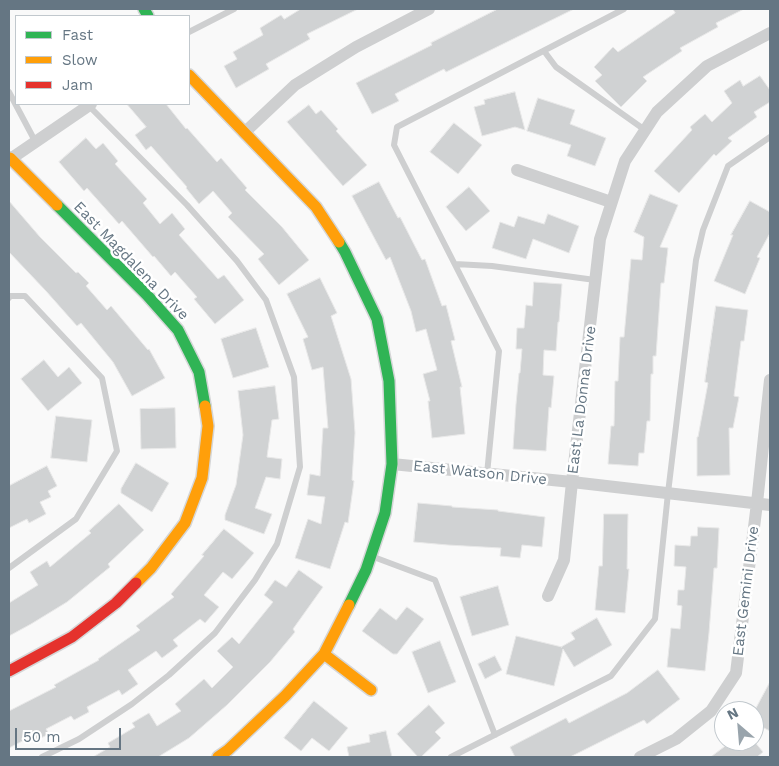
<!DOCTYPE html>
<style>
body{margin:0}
#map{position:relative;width:779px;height:766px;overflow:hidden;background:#f9f9f9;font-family:"Work Sans",sans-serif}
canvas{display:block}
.frame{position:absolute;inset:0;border:10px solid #657683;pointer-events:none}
.legend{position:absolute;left:15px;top:15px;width:175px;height:90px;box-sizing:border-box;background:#fff;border:1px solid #c1c8cd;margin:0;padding:6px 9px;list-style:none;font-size:15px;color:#657683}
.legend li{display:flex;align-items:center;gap:10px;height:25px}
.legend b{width:25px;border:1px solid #c1c8cd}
.north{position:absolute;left:714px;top:701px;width:50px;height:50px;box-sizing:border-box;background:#fff;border:1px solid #c1c8cd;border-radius:50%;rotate:333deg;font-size:14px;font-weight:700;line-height:20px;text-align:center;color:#657683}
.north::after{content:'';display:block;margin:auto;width:18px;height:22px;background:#99a4ac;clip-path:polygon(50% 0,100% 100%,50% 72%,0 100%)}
.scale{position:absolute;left:15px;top:728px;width:106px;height:22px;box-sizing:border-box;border:2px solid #657683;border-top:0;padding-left:6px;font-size:15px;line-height:18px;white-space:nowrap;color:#657683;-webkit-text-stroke:4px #fff;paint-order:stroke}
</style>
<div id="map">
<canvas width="779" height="766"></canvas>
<div class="frame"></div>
<ul class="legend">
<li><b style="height:6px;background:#30b455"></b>Fast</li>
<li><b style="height:6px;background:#ff9f0a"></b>Slow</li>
<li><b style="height:6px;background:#e5322d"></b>Jam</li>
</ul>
<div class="north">N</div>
<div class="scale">50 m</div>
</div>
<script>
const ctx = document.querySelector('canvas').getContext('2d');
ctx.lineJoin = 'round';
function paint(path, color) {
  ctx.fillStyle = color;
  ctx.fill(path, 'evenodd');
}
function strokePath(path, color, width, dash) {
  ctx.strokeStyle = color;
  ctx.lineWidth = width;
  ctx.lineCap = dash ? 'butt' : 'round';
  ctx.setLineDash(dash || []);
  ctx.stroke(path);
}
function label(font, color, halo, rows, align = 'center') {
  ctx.font = font + ' "Work Sans",sans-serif';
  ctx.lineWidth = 5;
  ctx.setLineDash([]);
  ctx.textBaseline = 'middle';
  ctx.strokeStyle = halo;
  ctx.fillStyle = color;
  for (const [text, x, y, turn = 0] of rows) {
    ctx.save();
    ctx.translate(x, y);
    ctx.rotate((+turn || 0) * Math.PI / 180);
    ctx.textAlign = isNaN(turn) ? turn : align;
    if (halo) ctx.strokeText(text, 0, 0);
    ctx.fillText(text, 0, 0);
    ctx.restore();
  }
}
const building = new Path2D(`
 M301 9H358L307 34 310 39 266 64 269 69 236 88 224 66 237 59 233 52 263 35 260 28 281 15 284 19Z
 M498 9H574L446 72 444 69 395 94 399 101 372 114 356 83 432 45 431 43Z
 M673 9H744L716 23 718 27 680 48 682 51 643 77 647 81 621 107 595 81 602 75 594 67 613 47 618 52 675 13Z
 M760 76 770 90V102L754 112 757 117 728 138 732 141 716 156 714 154 679 193 654 171 692 130 690 127 705 114 712 122 732 103 724 91 740 80 743 86Z
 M515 92 525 130 515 127 482 136 474 107 485 104 484 100Z
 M538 98 575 110 570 124 606 138 595 166 567 156 571 145 527 131Z
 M127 104H166L186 129 187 128 217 162 221 158 247 188 245 190 282 227 309 260 279 285 258 259 264 254 228 217 232 213 213 191 199 204 186 188 187 187 151 146 146 150 135 135 146 127Z
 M309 105 316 114 321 110 338 129 336 131 367 165 343 186 287 122Z
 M454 123 482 145 458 174 430 152Z
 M86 138 96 149 103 143 118 161 115 164 147 199 143 203 160 224 172 213 185 229 179 235 218 279 224 275 244 300 215 324 194 299 197 297 175 272 171 276 154 256 153 257 122 221 119 224 87 188 84 191 59 162Z
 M379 182 398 218 400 217 422 260 425 259 442 306 446 305 455 340 451 341 462 387H460L465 434 432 438 428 401H430L423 374 437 370 426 329 416 332 411 311 390 257 386 260 352 196Z
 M469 187 490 211 466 231 446 207Z
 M650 194 678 205 660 247 668 248 664 283H661L656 356H653V374H651L650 421H647L644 453H639L638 466 608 464 611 426H614L615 381H618L620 337H624L631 259 642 260 644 237 634 232Z
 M9 201 40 237 76 273 78 272 89 283 86 286 107 310 111 306 148 350 149 349 165 378 132 396 113 362 81 323 77 326 46 291 9 252Z
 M750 201 770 212V233L757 257 760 258 745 294 714 281 733 235H731Z
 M548 214 579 226 569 253 533 239 526 259 492 248 500 222 514 227 518 216 544 224Z
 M320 278 337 313 331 316 351 379 355 433 352 480 354 481 348 523 345 522 330 569 295 558 308 519 321 524 325 497 307 495 310 474 320 476 323 428H328L323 367 312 370 303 339 308 337 287 294Z
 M534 282 562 284 559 322H558L556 351 544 350 543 375 554 376 551 408 549 407 546 451 513 449 516 404 519 373H520L522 349H516L517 328H524L526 305 532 306Z
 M716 306 748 310 744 341H741L734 396 739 397 733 428H729L730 475 697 476V437H698L708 383 705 382Z
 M256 328 269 367 233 378 221 339Z
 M44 360 58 377 69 367 82 383 48 411 21 379Z
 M275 386 279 419 272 420 267 457 282 459 280 479 266 477 255 508 272 514 264 534 225 520V515L236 485 243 435 238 391Z
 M175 408 176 448 141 449 140 409Z
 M56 416 92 420 87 462 51 458Z
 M136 463 169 483 152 512 121 493V489Z
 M47 466 57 486 48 491 51 497 40 502 46 514 29 523 27 519 9 528V486Z
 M418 503 452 506V507L498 510V511L545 517 542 547 522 545 520 558 500 556 501 548 448 545 414 542Z
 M119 504 144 530 108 564 110 567 67 602 31 624 9 636V603L38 585 30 572 47 561 50 567 91 533 89 531Z
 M604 514H628L627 569H629L625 613 595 610 599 566H602Z
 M698 527 719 528 717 568H714L709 633 705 671 667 667 671 628 680 629 682 606 677 605 678 590H684L686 567 674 566 675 545 690 546 691 536H697Z
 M224 529 254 553 232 579 223 572 204 595 219 607 205 623 200 619 173 640 178 646 162 658 156 651 128 670 138 684 122 695 119 690 87 707 89 712 74 720 71 716 46 729 49 734 33 742 30 737 9 748V711L56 687 54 685 99 660 98 659 140 630 136 626 174 597 171 594 204 556 202 555Z
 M299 570 323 587 293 629 295 632 270 662 227 705 189 738 158 757H93L110 747 108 743 135 727 132 723 149 713 157 726 181 711 175 704 204 679 212 688 233 667 217 651 232 637 239 644 273 602 264 595 275 580 286 587Z
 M498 586 509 625 472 636 460 597Z
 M407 607 424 619 397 654H393L362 631 380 608 396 620Z
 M597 618 612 645 574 667 563 649 554 686 506 674 516 636 562 647H561L575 639 571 633Z
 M440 641 456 682 428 693 412 652Z
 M495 656 502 670 485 679 478 664Z
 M658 670 680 699 647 724 644 720 570 757H515L510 747 566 718 569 723 627 693Z
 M770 682V731L754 723V712Z
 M314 701 348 728 329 751 312 738 301 751 284 738Z
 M429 705 445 723 435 732 441 738 421 757H418L397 734Z
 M386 731 392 757H349L347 747 370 742 369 735Z
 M732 741H754L763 752 757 757H711Z`);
const lane = new Path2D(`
 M189 32 234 9
 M544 51 556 67 645 130
 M9 92 35 141
 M455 264 492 266 595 280
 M9 298 10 296H25L102 378 117 451 76 519 9 568
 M487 474 499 351 394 145 397 127 624 9
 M371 556 435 580 495 735
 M42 757 79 739 132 704 169 675 215 633 255 580 277 544 300 467 294 377 266 300 237 261 187 205 88 105
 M451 757 611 676 655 619 668 493 696 260 703 230 728 166 770 137`);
const street = new Path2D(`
 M244 133 295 85 356 47 429 9
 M9 160 91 104
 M517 170 611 202
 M392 464 572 482 770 505
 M548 596 564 560 572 482 600 239 625 161 657 112 707 66 770 33
 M640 757 676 739 711 711 736 673 757 503 770 380`);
const fast = new Path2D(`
 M144 9 148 16
 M57 205 147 295 178 330 199 372 205 406
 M339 242 345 252 377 319 389 381 392 464 385 513 366 570 349 605`);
const slow = new Path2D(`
 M189 75 316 207 339 242
 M10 158 57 205
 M136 583 151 568 185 523 202 478 208 426 205 406
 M324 654 371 690
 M218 757 228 750 285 696 324 654 349 605`);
const jam = new Path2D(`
 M9 671 72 637 116 603 136 583`);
const streetNames = [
 ["East Magdalena Drive",131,261,46],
 ["East La Donna Drive",582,400,-83],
 ["East Watson Drive",480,473,6],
 ["East Gemini Drive",746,591,-83]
];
paint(building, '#d0d2d3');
strokePath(building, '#e8e8e8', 1);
strokePath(fast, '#d5d6d7', 14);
strokePath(slow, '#d5d6d7', 14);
strokePath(jam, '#d5d6d7', 14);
strokePath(lane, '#cecfd0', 6);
strokePath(street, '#cecfd0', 12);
strokePath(fast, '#30b455', 11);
strokePath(slow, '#ff9f0a', 11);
strokePath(jam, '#e5322d', 11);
label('15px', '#657683', '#fff', streetNames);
</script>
